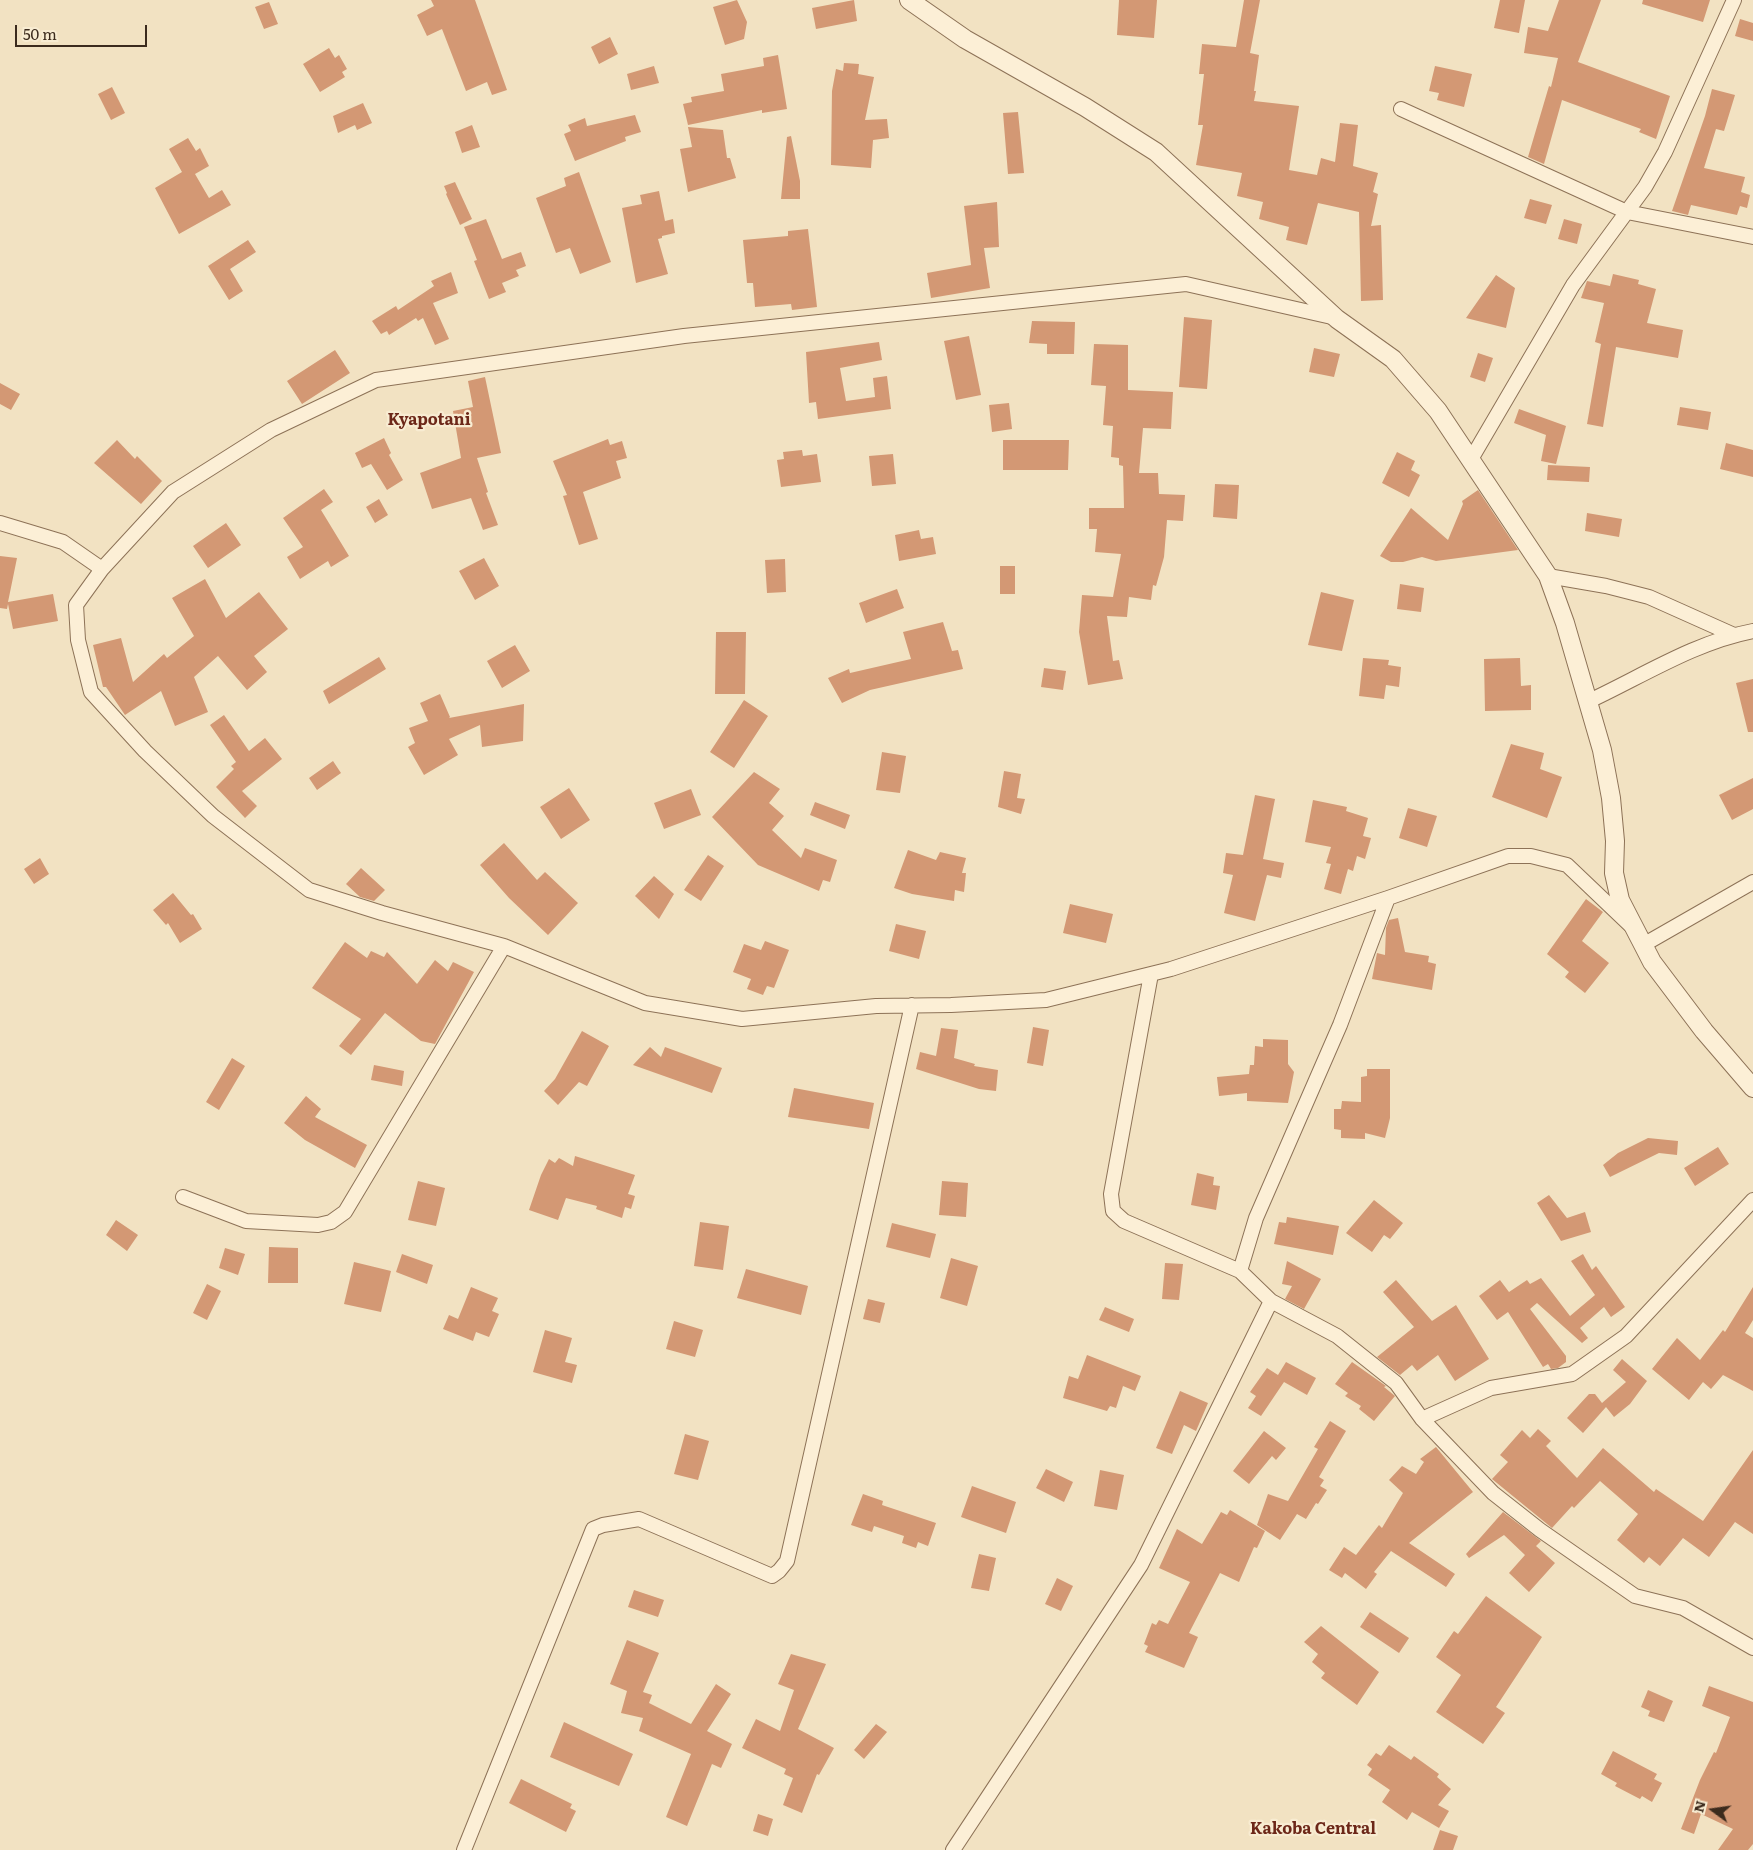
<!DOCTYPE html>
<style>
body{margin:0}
#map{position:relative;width:1753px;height:1850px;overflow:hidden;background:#f2e2c2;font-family:Literata,serif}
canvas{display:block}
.north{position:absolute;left:1688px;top:1785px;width:50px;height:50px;-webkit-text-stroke:4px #f8ecd2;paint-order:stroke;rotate:284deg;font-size:14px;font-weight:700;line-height:20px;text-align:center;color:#3c2b1d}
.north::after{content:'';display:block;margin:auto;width:18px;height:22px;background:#3c2b1d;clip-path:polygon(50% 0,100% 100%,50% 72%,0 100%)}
.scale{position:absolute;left:15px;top:25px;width:132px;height:22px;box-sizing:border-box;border:2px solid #3c2b1d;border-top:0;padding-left:6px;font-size:15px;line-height:18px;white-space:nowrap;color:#3c2b1d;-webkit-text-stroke:4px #f8ecd2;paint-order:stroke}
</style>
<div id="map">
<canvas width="1753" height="1850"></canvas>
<div class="north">N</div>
<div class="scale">50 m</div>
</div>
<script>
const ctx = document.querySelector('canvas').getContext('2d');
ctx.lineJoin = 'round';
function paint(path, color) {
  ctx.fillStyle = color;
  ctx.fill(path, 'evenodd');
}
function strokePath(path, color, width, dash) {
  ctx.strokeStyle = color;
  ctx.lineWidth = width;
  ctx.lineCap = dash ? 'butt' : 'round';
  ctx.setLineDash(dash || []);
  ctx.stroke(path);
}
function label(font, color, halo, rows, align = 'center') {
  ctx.font = font + ' Literata,serif';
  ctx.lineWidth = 4.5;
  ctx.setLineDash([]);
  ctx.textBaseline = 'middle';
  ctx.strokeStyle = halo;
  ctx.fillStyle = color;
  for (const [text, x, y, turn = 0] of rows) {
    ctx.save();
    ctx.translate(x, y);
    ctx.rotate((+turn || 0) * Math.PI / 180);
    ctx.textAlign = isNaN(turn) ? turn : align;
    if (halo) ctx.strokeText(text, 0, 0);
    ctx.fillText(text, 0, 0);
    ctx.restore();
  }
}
const building = new Path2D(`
 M431 0H475L507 90 492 95 487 82 466 91 442 29 427 36 417 15 434 6Z
 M737 0 747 22 744 39 725 45 713 7Z
 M854 0 857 21 816 29 812 8Z
 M1119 0H1157L1154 38 1117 35Z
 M1244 0H1260L1250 53 1259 55 1254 91H1256L1254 101 1299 106 1289 170 1317 175 1321 158 1335 162 1340 123 1358 125 1353 166 1378 173 1373 192 1378 194 1371 226 1381 225 1383 300 1361 301 1359 212 1318 203 1307 245 1286 240 1289 227 1259 219 1263 202 1237 196 1242 173 1196 165 1203 125H1198L1204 74H1199L1202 44 1236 47Z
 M1500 0H1525L1519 33 1494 28Z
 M1559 0H1601L1578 62 1670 96 1656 139 1639 132 1641 129 1562 100 1544 164 1528 157 1549 86 1551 87 1558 58 1524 53 1528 27 1548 31Z
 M1643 0H1710L1703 22 1642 4Z
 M269 2 278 24 264 29 255 7Z
 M1740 19 1753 23V41L1735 36Z
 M610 37 618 54 599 64 591 47Z
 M329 48 335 58 339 55 347 69 342 72 345 77 320 92 303 64Z
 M778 55 787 109 762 113V110L688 125 683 104 692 102 691 97 724 91 721 74 764 66 763 58Z
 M844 63 859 64 858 74 874 77 865 120 887 119 889 138 873 140 871 168 831 165 832 91 836 69 843 71Z
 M654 66 659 83 631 90 627 74Z
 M1435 66 1472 74 1464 107 1437 100 1439 93 1429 91Z
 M112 87 125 113 111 120 98 94Z
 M1712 89 1735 95 1724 131 1716 129 1704 168 1745 177 1741 192 1750 195 1747 208 1740 206 1737 215 1691 205 1688 215 1672 211 1705 116Z
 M363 103 372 123 357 130 355 125 338 133 333 116Z
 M1018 112 1024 173 1008 174 1003 113Z
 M635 115 641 132 625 137 626 141 575 161 564 134 571 131 568 125 585 118 587 126Z
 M472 125 480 147 462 153 455 132Z
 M688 127 723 130 727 158H730L736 178 688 192 680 149 692 147Z
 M791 136 800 181V199H781L787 137Z
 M188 138 196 151 200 148 209 166 195 174 209 198 222 190 231 205 179 234 155 188 182 172 169 149Z
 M579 172 611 262 580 274 570 248 556 253 536 198 566 186 564 178Z
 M455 182 472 219 460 225 446 194 447 193 444 186Z
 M659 191 665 221 673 219 675 233 662 236V238L658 239 668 274 636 283 622 208 642 204 640 195Z
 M1530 199 1552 205 1546 224 1524 218Z
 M997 202 999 247 984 248 990 288 931 298 927 273 971 265 964 206Z
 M486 219 502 259 521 252 526 266 516 270 519 276 502 283 506 292 489 299 474 261 477 260 464 227Z
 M1564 219 1582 224 1577 244 1558 239Z
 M808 229 817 307 792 310 791 304 755 307 753 283H747L743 240 788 236V231Z
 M248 240 256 252 230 269 243 291 229 300 208 266Z
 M451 272 458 293 433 303 449 339 435 345 423 318 418 321 416 318 389 335 387 331 381 334 372 321 396 306 398 310 434 286 431 281Z
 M1613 274 1639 280 1638 284 1656 289 1647 323 1683 330 1678 358 1616 347 1603 427 1587 424 1601 344 1595 342 1604 303 1581 298 1587 281 1610 286Z
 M1496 275 1515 288 1506 328 1466 318Z
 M1184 317 1212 320 1207 389 1179 387Z
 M1032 321 1075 322 1074 354H1047V344L1029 343Z
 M969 336 981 395 956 400 944 341Z
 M879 342 882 360 840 368 846 401 875 397 873 378 887 376 891 409 818 419 816 402 809 403 806 352Z
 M1094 344 1128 345V390L1173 392 1171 429 1143 428 1139 473H1158L1159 494 1185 495 1183 521 1167 520 1164 557 1156 586 1153 585 1151 600 1129 597 1127 617 1107 616 1113 661 1119 660 1123 679 1088 685 1079 632 1082 595 1113 597 1121 554 1095 552 1097 529H1089V508H1124L1123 466 1119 465V458L1111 457 1113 426 1103 425 1106 386 1091 385Z
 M1314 348 1340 354 1334 377 1309 372Z
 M335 350 350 373 302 404 287 381Z
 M1478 353 1493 358 1485 382 1470 377Z
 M485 377 501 453 477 458 488 492 486 493 498 525 483 530 471 498 432 509 420 473 461 458 453 411 473 407 468 381Z
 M0 383 20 394 11 410 0 404Z
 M1009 403 1012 429 992 432 989 405Z
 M1680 407 1711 412 1708 430 1677 425Z
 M1519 409 1566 426 1556 464 1541 461 1546 435 1514 423Z
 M384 438 391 453 389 455 403 480 387 490 371 464 362 468 355 453Z
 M608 439 610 445 622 441 627 458 616 461 621 478 583 492 598 539 579 545 563 496 567 495 553 461Z
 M117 440 135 459 137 456 162 481 141 504 94 463Z
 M1003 440H1069L1068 470H1003Z
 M1726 443 1753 450V477L1720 469Z
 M802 450 803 456 817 454 821 482 781 487 777 460 784 459 783 452Z
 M1397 452 1415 461 1411 470 1420 475 1409 497 1382 483Z
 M893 454 896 484 872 486 869 456Z
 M1548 465 1590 467 1589 482 1547 480Z
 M1215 484 1239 485 1237 519 1213 517Z
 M324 489 333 502 321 510 349 556 331 567 328 561 300 579 287 557 303 547 283 518Z
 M1478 490 1518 550 1436 561 1422 557 1403 562H1391L1380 556 1411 508 1448 540 1463 504 1462 501Z
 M379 499 388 515 375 523 366 507Z
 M1587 513 1622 519 1619 537 1585 531Z
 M226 523 241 545 208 568 193 546Z
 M919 530 921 539 933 537 936 554 899 561 895 535Z
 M0 556 17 558 8 602 53 594 58 621 13 629 8 604 7 609 0 608Z
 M484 558 499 586 475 600 459 571Z
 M785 559 786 592 767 593 765 560Z
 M1000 566H1015V594H1000Z
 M205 579 226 618 259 592 288 629 254 656 267 672 247 690 218 656 194 677 208 712 175 726 161 691 125 715 106 687H103L93 645 121 638 133 682 164 654 167 658 194 636 172 598Z
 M1400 584 1424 588 1421 612 1397 609Z
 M897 589 904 608 866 623 859 603Z
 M1321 592 1354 600 1342 651 1308 645Z
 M943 622 952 651 958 650 963 669 870 690 842 703 828 678 849 669 850 673 911 659 903 632Z
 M716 632H746L745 694H715Z
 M515 645 530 671 502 688 487 661Z
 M379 657 386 669 329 704 323 691Z
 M1363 658 1389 660 1388 665 1401 667 1399 687 1386 685 1384 699 1359 696Z
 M1520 658 1521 686 1531 685V710L1485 711 1484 659Z
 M1044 668 1066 671 1063 690 1041 687Z
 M1753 679V732H1748L1736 683Z
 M440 694 450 717 449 718 524 704 523 741 482 747 480 725 449 739 458 755 424 775 408 747 415 743 409 728 428 721 420 703Z
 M744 700 768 716 734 768 710 752Z
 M224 715 249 751 265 738 282 759 242 791 257 806 245 818 216 787 234 769 231 766 236 762 210 725Z
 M1511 744 1544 753 1540 769 1562 777 1547 818 1492 797Z
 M882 752 906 756 900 793 876 790Z
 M333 761 341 773 317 790 309 778Z
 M1004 771 1021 774 1017 798 1025 799 1021 814 998 807Z
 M754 772 780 789 769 803 784 816 772 830 801 858 805 848 837 860 830 882 823 880 819 891 758 865 712 817Z
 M1753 778V809L1732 820 1719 795Z
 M569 788 590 820 561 839 540 807Z
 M691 789 701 815 664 829 654 803Z
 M1255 795 1275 799 1263 859 1284 863 1281 878 1267 875 1255 921 1224 913 1233 875 1223 873 1226 853 1243 855Z
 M1313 800 1347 807 1346 811 1368 818 1363 836 1371 838 1365 859 1357 856 1353 871 1348 869 1341 894 1324 889 1331 864 1326 863 1331 847 1305 842Z
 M815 802 850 815 845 829 810 815Z
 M1408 808 1437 816 1427 847 1399 838Z
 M504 843 537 880 545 872 578 903 548 935 509 898 480 865Z
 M908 850 936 860 940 852 966 858 962 873H966L964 892 955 890 954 901 912 894 894 888Z
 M708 855 724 866 701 901 684 890Z
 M40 858 49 874 34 884 24 869Z
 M361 868 385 890 374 901 360 897 346 884Z
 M654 876 674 894 659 919 635 896Z
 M173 893 191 915 193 914 202 929 180 943 168 923 166 925 153 910Z
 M1586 899 1603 912 1582 941 1609 963 1585 993 1565 977 1569 972 1547 954Z
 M1070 904 1113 914 1106 943 1063 933Z
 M1398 918 1405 952 1429 956 1428 962 1436 964 1432 990 1372 979 1377 953 1385 955 1386 928 1389 920Z
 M896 924 926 931 919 959 889 951Z
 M765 941 789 950 774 988 767 986 763 995 747 989 751 979 733 972 744 944 761 950Z
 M345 942 367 958 371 951 384 957 387 952 417 984 435 960 448 971 453 962 474 972 435 1044 421 1041 385 1013 351 1055 339 1046 361 1019 312 988Z
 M1033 1027 1049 1030 1043 1066 1027 1063Z
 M941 1028 958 1030 954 1058 975 1064 974 1066 998 1070 996 1091 979 1089 916 1069 920 1052 936 1056Z
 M582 1031 609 1046 587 1086 579 1082 558 1105 544 1091 555 1079Z
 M1263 1039 1288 1040V1064L1294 1072 1288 1103 1247 1101V1093L1219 1096 1217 1077 1249 1074 1250 1065H1254L1255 1046 1263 1047Z
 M650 1047 661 1057 665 1047 722 1068 712 1093 633 1065Z
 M232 1058 245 1066 219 1110 206 1102Z
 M374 1065 404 1071 402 1086 371 1080Z
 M1367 1069H1390V1118L1385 1138 1365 1133V1139L1341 1138V1130L1334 1129V1109H1341L1342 1101 1361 1102V1077L1367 1076Z
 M794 1088 874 1103 869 1129 788 1117Z
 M306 1096 321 1109 315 1117 367 1145 355 1168 305 1140 284 1123Z
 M1648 1138 1678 1141 1677 1155 1659 1153 1610 1177 1603 1165 1618 1153Z
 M1718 1147 1729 1164 1695 1186 1684 1168Z
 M575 1156 635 1175 628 1194 635 1196 631 1209 625 1207 622 1218 596 1209 597 1206 566 1198 558 1220 529 1210 541 1175 549 1159 555 1163 559 1158 573 1166Z
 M1197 1173 1214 1177 1213 1185 1220 1186 1216 1210 1191 1205Z
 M418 1181 445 1188 436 1226 408 1220Z
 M942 1181 968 1183 966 1217 939 1215Z
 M1549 1195 1567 1218 1585 1212 1591 1232 1561 1241 1537 1203Z
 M1374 1200 1403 1223 1390 1239 1384 1235 1372 1252 1346 1233Z
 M1287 1217 1339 1226 1333 1255 1274 1244 1279 1222 1286 1223Z
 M116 1220 138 1235 127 1251 106 1235Z
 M700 1222 729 1226 723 1270 694 1266Z
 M892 1223 936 1234 930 1258 886 1247Z
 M269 1247 298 1248V1283H268Z
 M225 1248 245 1254 238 1275 219 1268Z
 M402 1254 433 1265 427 1284 396 1272Z
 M1583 1254 1592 1270 1596 1266 1625 1307 1611 1317 1604 1307 1580 1328 1588 1338 1582 1343 1537 1303 1530 1309 1566 1356V1362L1558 1368 1551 1369 1548 1364 1543 1367 1508 1312 1497 1320 1479 1296 1500 1280 1509 1292 1527 1280 1530 1284 1541 1278 1570 1316 1595 1295 1571 1261Z
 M951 1258 978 1266 967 1306 940 1298Z
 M1287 1261 1321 1279 1304 1309 1285 1299 1292 1286 1282 1284Z
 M354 1262 391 1271 381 1312 344 1304Z
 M1165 1263 1183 1264 1179 1300 1162 1299Z
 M746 1269 808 1286 801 1315 737 1298Z
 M1396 1280 1432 1321 1456 1305 1489 1359 1455 1381 1438 1355 1417 1371 1412 1365 1400 1375 1377 1357 1414 1327 1383 1292Z
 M207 1284 221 1291 207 1320 193 1313Z
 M471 1287 498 1298 492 1311 499 1314 489 1337 476 1332 473 1341 443 1329 449 1315 458 1319Z
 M1753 1287V1320L1745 1333 1753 1338V1391L1723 1375 1711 1389 1703 1382 1689 1400 1652 1369 1677 1338 1700 1360 1723 1330 1725 1332Z
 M868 1299 885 1303 880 1323 863 1319Z
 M1105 1307 1134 1319 1129 1332 1099 1320Z
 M674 1321 703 1330 695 1357 666 1349Z
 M545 1330 572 1338 565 1362 577 1365 572 1383 533 1372Z
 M1087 1355 1141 1376 1135 1391 1123 1386 1116 1408 1110 1406 1107 1411 1063 1398 1069 1376 1078 1379Z
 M1622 1359 1647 1381 1630 1404 1614 1417 1606 1407 1583 1433 1567 1418 1589 1394H1595L1602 1403 1626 1382 1613 1370Z
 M1286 1362 1316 1378 1307 1395 1284 1382 1261 1416 1248 1408 1256 1396 1250 1392 1267 1368 1278 1375Z
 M1352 1362 1386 1386 1384 1387 1395 1396 1374 1421 1359 1409 1361 1406 1345 1396 1348 1393 1335 1384Z
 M1180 1391 1208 1403 1196 1431 1184 1425 1172 1454 1156 1448Z
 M1330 1421 1346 1431 1319 1477 1324 1480 1320 1486 1327 1490 1318 1504 1316 1503 1306 1519 1297 1514 1280 1540 1257 1525 1268 1494 1288 1501 1318 1449 1314 1447Z
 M1538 1429 1551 1441 1546 1446 1577 1478 1603 1448 1654 1492 1656 1489 1703 1521 1753 1450V1534L1735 1522 1709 1557 1683 1538 1660 1566 1649 1557 1644 1563 1617 1540 1638 1514 1600 1481 1574 1508 1572 1506 1552 1528 1492 1479 1508 1462 1500 1455 1522 1430 1530 1438Z
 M1264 1431 1286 1448 1276 1460 1272 1456 1249 1484 1233 1471Z
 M685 1434 709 1441 698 1480 674 1474Z
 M1436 1447 1473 1492 1409 1543 1455 1574 1446 1587 1391 1551 1374 1572 1377 1574 1366 1589 1345 1573 1342 1578 1329 1570 1344 1547 1356 1555 1379 1525 1382 1528 1403 1493 1389 1480 1402 1466 1416 1474 1424 1462 1420 1459Z
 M1046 1469 1073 1482 1064 1502 1036 1488Z
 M1100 1470 1124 1475 1117 1510 1094 1506Z
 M972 1486 1016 1502 1006 1533 961 1517Z
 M863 1494 883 1501 882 1505 936 1523 928 1546 918 1542 916 1548 902 1543 904 1536 874 1526 872 1532 851 1525Z
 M1230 1510 1265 1531 1257 1548 1254 1547 1239 1582 1220 1573 1189 1633 1198 1637 1184 1668 1145 1652 1148 1646 1144 1644 1152 1623 1156 1625 1159 1620 1168 1624 1190 1582 1159 1568 1177 1529 1202 1544 1221 1512 1227 1515Z
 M1503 1512 1541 1541 1536 1546 1555 1563 1529 1592 1509 1573 1525 1555 1504 1535 1469 1558 1466 1554Z
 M979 1554 996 1558 989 1591 971 1588Z
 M1057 1578 1073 1586 1061 1611 1045 1604Z
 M634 1590 664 1600 658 1617 628 1607Z
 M1486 1596 1542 1637 1496 1707 1505 1713 1483 1744 1436 1712 1461 1675 1436 1657 1454 1631 1458 1634Z
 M1370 1612 1409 1638 1399 1653 1360 1627Z
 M1321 1626 1379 1672 1357 1705 1321 1678 1325 1673 1312 1662 1318 1654 1304 1642Z
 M627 1640 659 1653 643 1692 652 1695 649 1703 691 1724 716 1684 731 1694 707 1731 732 1744 721 1768 712 1764 687 1826 666 1817 691 1754 639 1731 643 1718 621 1713 627 1691 610 1684Z
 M791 1654 826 1664 798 1729 834 1748 819 1775 817 1774 802 1813 783 1805 793 1778 784 1774 786 1769 742 1748 756 1719 780 1731 794 1690 778 1684Z
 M1709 1686 1753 1702V1844L1748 1850H1718L1733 1829 1701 1814 1694 1834 1681 1829 1700 1780 1714 1752 1716 1753 1730 1717 1702 1706Z
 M1648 1690 1673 1701 1664 1722 1648 1716 1650 1711 1641 1707Z
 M564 1722 633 1754 619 1786 550 1757Z
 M876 1724 887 1732 864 1759 854 1750Z
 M1389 1745 1411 1760 1414 1756 1439 1774 1437 1777 1451 1789 1438 1805 1449 1811 1439 1828 1412 1812 1407 1820 1382 1802 1390 1790 1368 1775 1372 1769 1367 1765 1376 1753 1381 1756Z
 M1613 1751 1657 1774 1654 1779 1662 1783 1652 1802 1642 1796 1640 1799 1615 1786 1617 1783 1601 1774Z
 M521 1779 572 1804 570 1808 576 1811 566 1832 509 1803Z
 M758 1814 773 1819 768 1836 753 1831Z
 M1440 1830 1458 1836 1453 1850H1433Z`);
const minor = new Path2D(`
 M1401 109 1627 212 1753 237
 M1336 318 1186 284 684 336 376 380 271 430 173 492 102 569 76 605 78 640 91 692 145 751 213 816 309 890 382 913 504 946 645 1003 742 1019 876 1006 951 1005 1046 1000 1171 969 1388 898 1508 856H1531L1567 865 1630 925
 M1470 461 1573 285 1645 187 1665 152 1734 0
 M0 523 63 542 102 569
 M1548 576 1606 586 1649 597 1734 635
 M1587 702C1641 677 1695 642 1753 631
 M1643 945 1753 882
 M1151 974 1111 1194 1113 1211 1124 1221 1240 1271
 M183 1197 246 1221 318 1225 331 1222 345 1212 504 946
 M1271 1301 1337 1336 1396 1383 1422 1419 1493 1493 1540 1530 1635 1596 1683 1608 1753 1648
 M1422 1419 1491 1388 1572 1374 1626 1336 1753 1200
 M464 1850 593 1529 603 1525 639 1519 772 1576 779 1571 787 1561 912 1005
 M953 1850 1141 1565 1271 1301 1240 1271 1256 1218 1340 1025 1388 898`);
const tertiary = new Path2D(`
 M909 0 965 39 1085 107 1156 152 1337 319 1393 359 1438 411 1548 576 1565 623 1602 750 1611 798 1615 841 1614 873 1620 900 1652 962 1704 1031 1753 1088`);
const quarterNames = [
 ["Kyapotani",429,420],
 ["Kakoba Central",1313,1829]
];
paint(building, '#d39874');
strokePath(minor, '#8d7257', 16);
strokePath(tertiary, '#8d7257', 20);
strokePath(minor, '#fcefd6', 14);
strokePath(tertiary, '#fcefd6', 18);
label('bold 16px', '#6c2718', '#f8ecd2', quarterNames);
</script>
